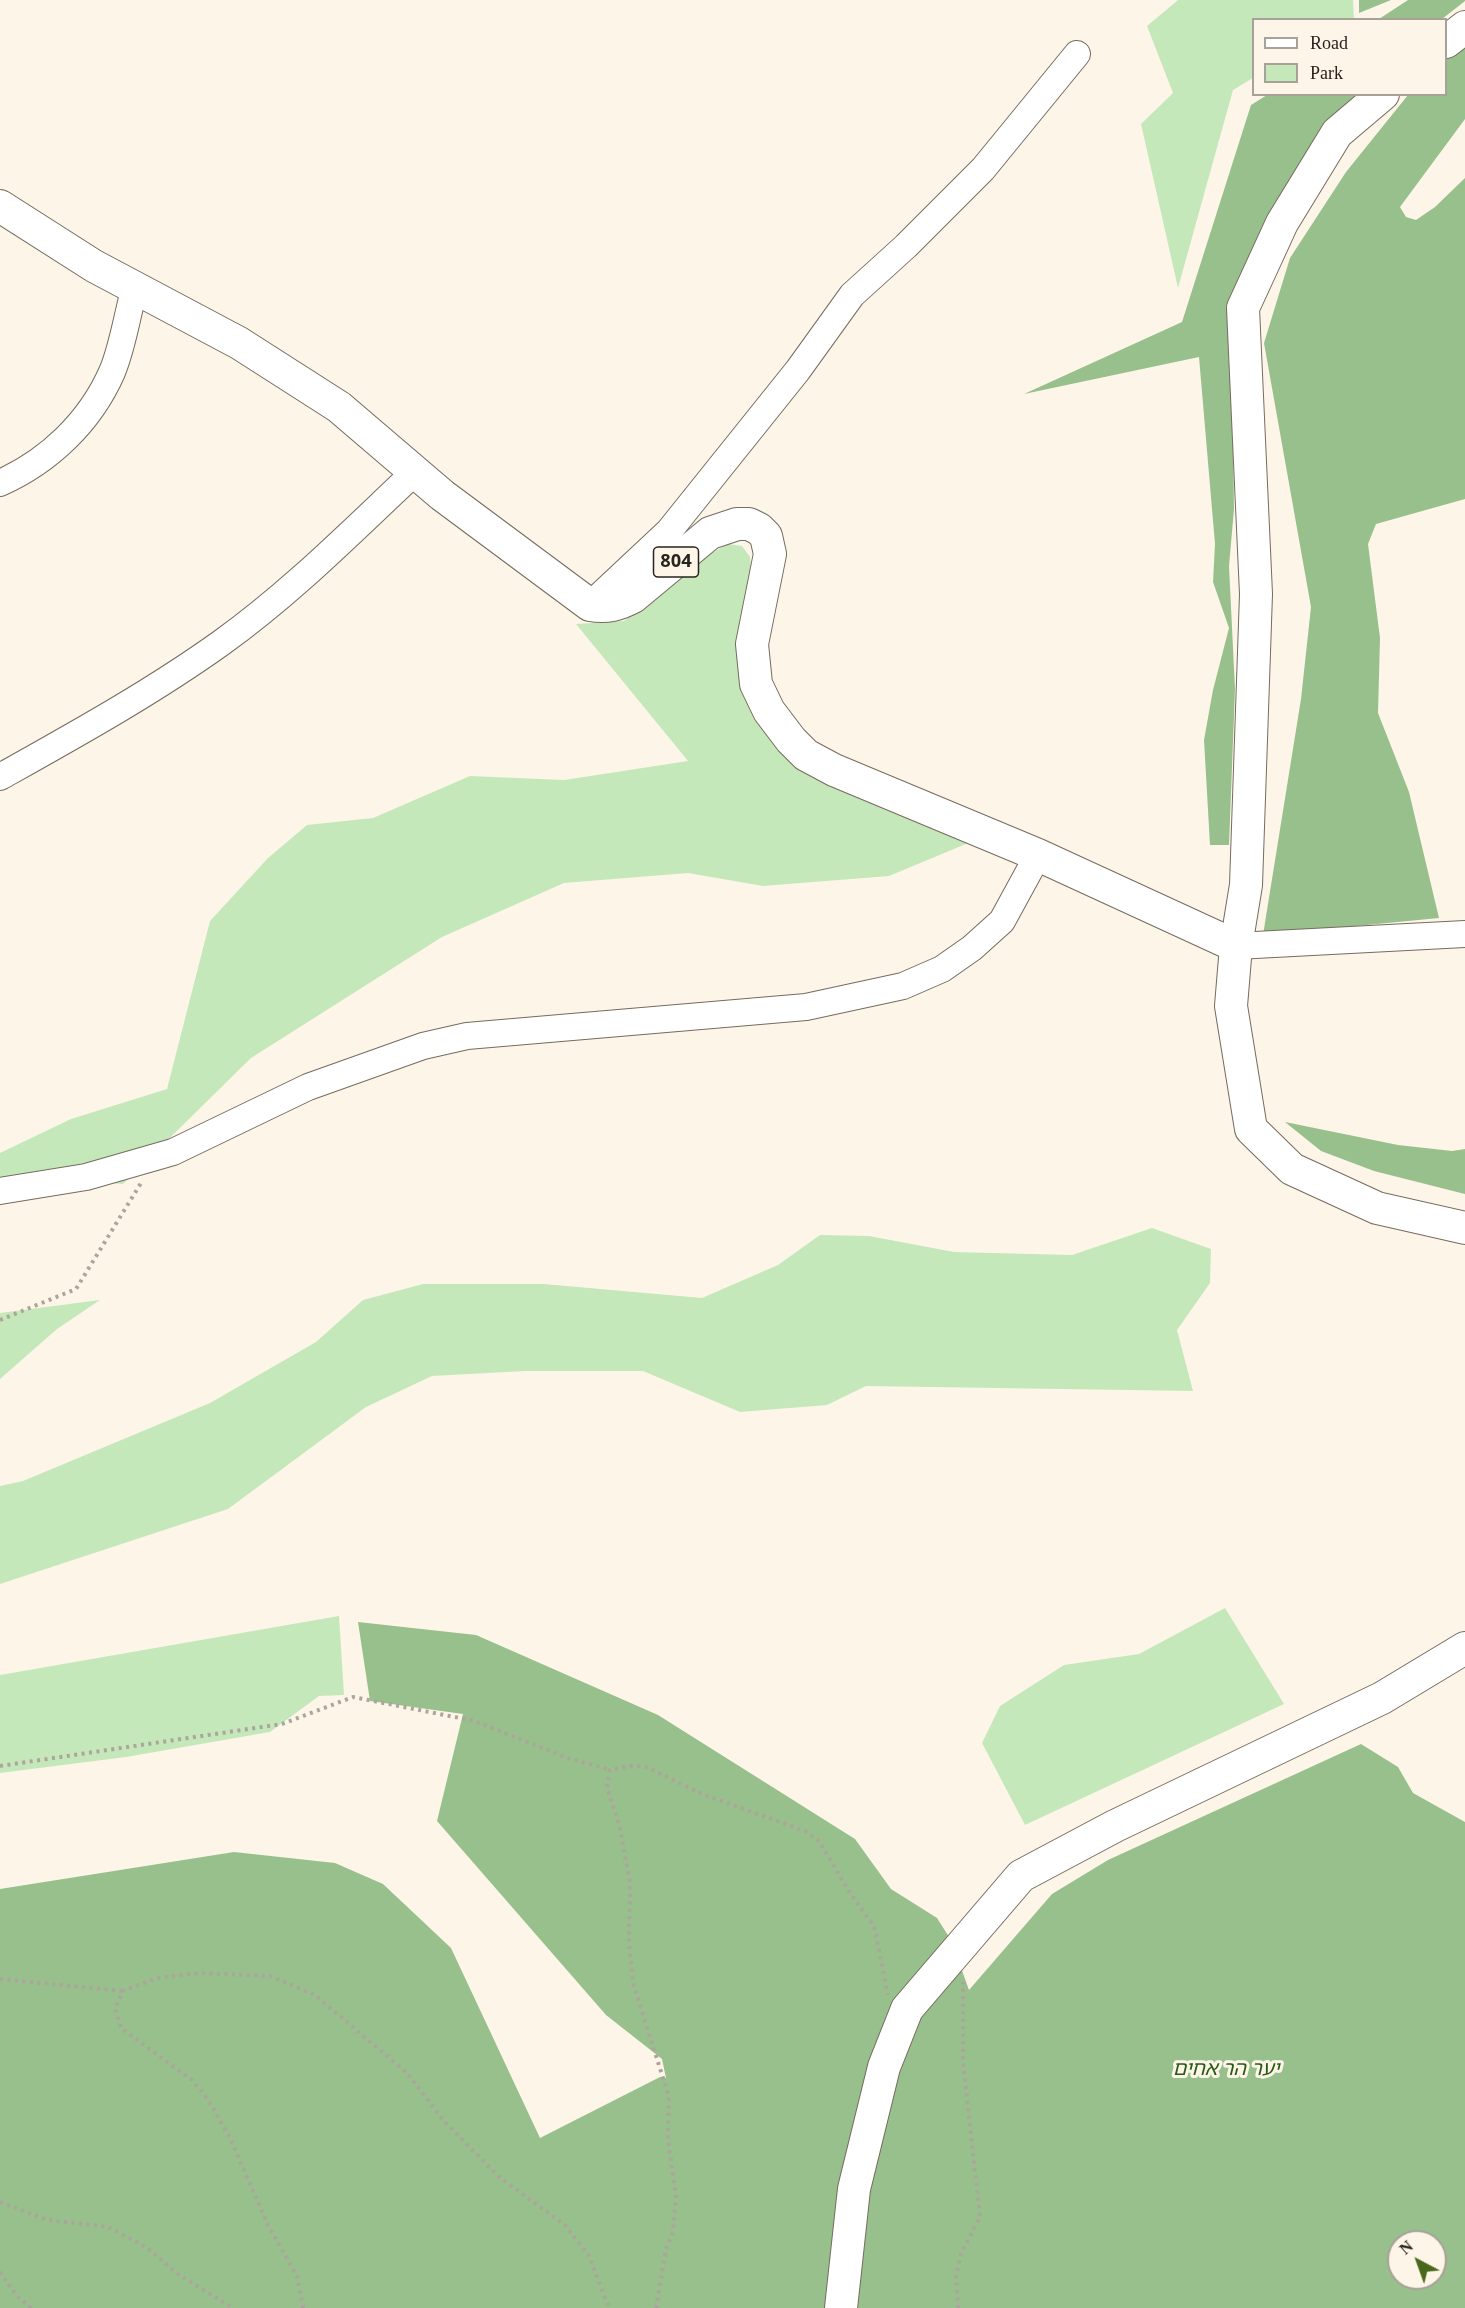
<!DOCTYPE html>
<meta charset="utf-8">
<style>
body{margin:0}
#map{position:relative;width:1465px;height:2308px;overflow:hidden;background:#fef5e9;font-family:Georgia,serif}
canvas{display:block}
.legend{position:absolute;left:1252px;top:18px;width:195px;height:78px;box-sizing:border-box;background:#fef5e9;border:2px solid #a8a198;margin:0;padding:8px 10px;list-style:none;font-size:18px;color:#27231e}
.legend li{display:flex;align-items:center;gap:12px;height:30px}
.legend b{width:30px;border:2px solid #a8a198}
.north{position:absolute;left:1387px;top:2230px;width:60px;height:60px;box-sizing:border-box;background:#fef5e9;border:2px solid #a8a198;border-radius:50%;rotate:319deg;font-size:16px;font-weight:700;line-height:24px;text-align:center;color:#27231e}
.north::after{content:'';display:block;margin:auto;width:21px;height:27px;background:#4a681b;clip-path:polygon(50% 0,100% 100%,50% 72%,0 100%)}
</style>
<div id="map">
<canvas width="1465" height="2308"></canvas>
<ul class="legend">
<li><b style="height:8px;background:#fff"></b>Road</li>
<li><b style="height:16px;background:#c5e8bb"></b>Park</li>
</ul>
<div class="north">N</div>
</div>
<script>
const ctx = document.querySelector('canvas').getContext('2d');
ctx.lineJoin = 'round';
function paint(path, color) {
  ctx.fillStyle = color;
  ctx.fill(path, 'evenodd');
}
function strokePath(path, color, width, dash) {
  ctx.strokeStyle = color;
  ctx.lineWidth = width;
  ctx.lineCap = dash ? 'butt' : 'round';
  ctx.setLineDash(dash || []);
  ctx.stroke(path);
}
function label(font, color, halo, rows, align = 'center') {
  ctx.font = font + ' Georgia,"Noto Sans Hebrew",serif';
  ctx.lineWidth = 6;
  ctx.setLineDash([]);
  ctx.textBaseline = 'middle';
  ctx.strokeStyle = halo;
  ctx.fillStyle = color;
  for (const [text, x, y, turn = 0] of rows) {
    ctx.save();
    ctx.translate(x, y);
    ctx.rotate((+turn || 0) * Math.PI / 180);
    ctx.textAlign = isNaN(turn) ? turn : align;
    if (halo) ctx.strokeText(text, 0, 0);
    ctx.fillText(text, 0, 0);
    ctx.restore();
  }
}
const green = new Path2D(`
 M1178 0H1353L1354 19 1254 20 1253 78 1233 90 1178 288 1141 124 1173 93 1147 26Z
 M728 544 742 546 750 557 767 723 978 839 889 876 763 886 688 873 564 883 442 937 251 1058 123 1184 0 1178V1153L71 1119 167 1089 210 921 268 858 307 825 373 818 470 776 564 780 688 761 576 624 624 621 708 555Z
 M1152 1228 1211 1249 1210 1283 1177 1330 1193 1391 866 1386 827 1405 740 1412 643 1371H525L432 1376 366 1407 228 1509 0 1584V1486L23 1481 210 1403 316 1342 363 1300 423 1284H544L702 1298 778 1265 820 1235 869 1236 954 1252 1072 1255Z
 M100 1300 57 1329 0 1379V1313Z
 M1225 1608 1284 1704 1025 1825 982 1743 1000 1706 1064 1665 1139 1654Z
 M339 1616 344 1695 319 1696 270 1732 126 1757 0 1773V1675Z`);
const forest = new Path2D(`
 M1359 0H1391L1359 13Z
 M1408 0H1465V1L1442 19H1379Z
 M1465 37V119L1400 207 1406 217 1416 220 1435 207 1465 178V499L1376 524 1368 544 1380 638 1378 713 1409 792 1439 918 1263 935 1301 699 1311 607 1264 343 1290 258 1346 172 1408 95 1446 94V57Z
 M1267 95H1359L1234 302 1228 347 1233 434 1234 509 1229 566 1235 689 1229 845H1210L1204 740 1213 690 1229 628 1213 582 1215 544 1199 357 1024 394 1182 322 1251 105Z
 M1285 1122 1398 1145 1452 1151 1465 1149V1194L1374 1171 1321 1151Z
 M358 1622 476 1635 658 1715 855 1839 891 1889 937 1918 951 1940 969 1990 1052 1894 1108 1860 1361 1744 1398 1767 1413 1793 1465 1822V2308H0V1889L234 1852 335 1863 383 1884 451 1948 540 2138 660 2077 666 2078 662 2059 606 2015 437 1821 463 1714 370 1701ZM1399 2242H1435V2278H1399Z`);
const path = new Path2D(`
 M0 1320 76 1289 141 1183
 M0 1766 282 1724 353 1697 475 1721 567 1758 610 1770
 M0 1979 123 1991
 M0 2202 47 2220 108 2227 146 2247 178 2274 233 2308
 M0 2272 16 2295 31 2308
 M303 2308 297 2276 268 2225 230 2138 207 2098 192 2080 121 2028 115 2009 123 1991 157 1978 199 1973 270 1976 315 1995 407 2073 444 2121 499 2177 565 2225 589 2256 609 2308
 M656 2308 666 2249 673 2232 676 2196 668 2139 669 2097 633 1983 629 1941 630 1882 619 1824 607 1788 610 1770 630 1766 647 1767 702 1794 805 1831 819 1841 850 1893 874 1926 888 1995
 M958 2308 956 2276 961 2254 980 2217 963 2061V1982`);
const minor = new Path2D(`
 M0 483C49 461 90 422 112 372 123 346 127 315 135 287
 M590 605 669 531 798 370 852 295 906 246 983 169 1077 54
 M0 777C75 735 151 693 221 643 291 593 352 531 415 472
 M1236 946 1465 934
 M0 1191 86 1177 173 1152 308 1087 423 1046 467 1036 806 1007 903 986 942 969 972 948 1002 921 1038 855`);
const major = new Path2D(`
 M1446 42 1465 27
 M1383 94 1337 133 1282 223 1243 308 1256 594 1246 885 1236 946 1231 1006 1251 1129 1292 1169 1377 1208 1465 1228
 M0 206 94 266 239 343 339 407 442 495 590 605C607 608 618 605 633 597L710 533 737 524H749L759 529 766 536 770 554 752 644 756 684 769 711 791 740 806 755 834 770 1038 855 1236 946
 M841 2308 854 2189 884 2067 907 2009 1021 1876 1115 1826 1382 1698 1465 1648`);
const shields = [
 [676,562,45]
];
const shieldNames = [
 ["804",676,562]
];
const parkNames = [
 ["יער הר אחים",1226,2069]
];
paint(green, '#c5e8bb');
paint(forest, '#97c08c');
strokePath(minor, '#756b5e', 28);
strokePath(major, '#756b5e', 34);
strokePath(path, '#aca59b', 4, [3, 4.5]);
strokePath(minor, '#fff', 26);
strokePath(major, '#fff', 32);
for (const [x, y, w] of shields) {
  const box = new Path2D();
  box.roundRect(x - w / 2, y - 15, w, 30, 4.5);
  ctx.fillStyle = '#fef5e9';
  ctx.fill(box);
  strokePath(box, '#27231e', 1.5);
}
label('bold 18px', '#27231e', null, shieldNames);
label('italic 20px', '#275b15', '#fef5e9', parkNames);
</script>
